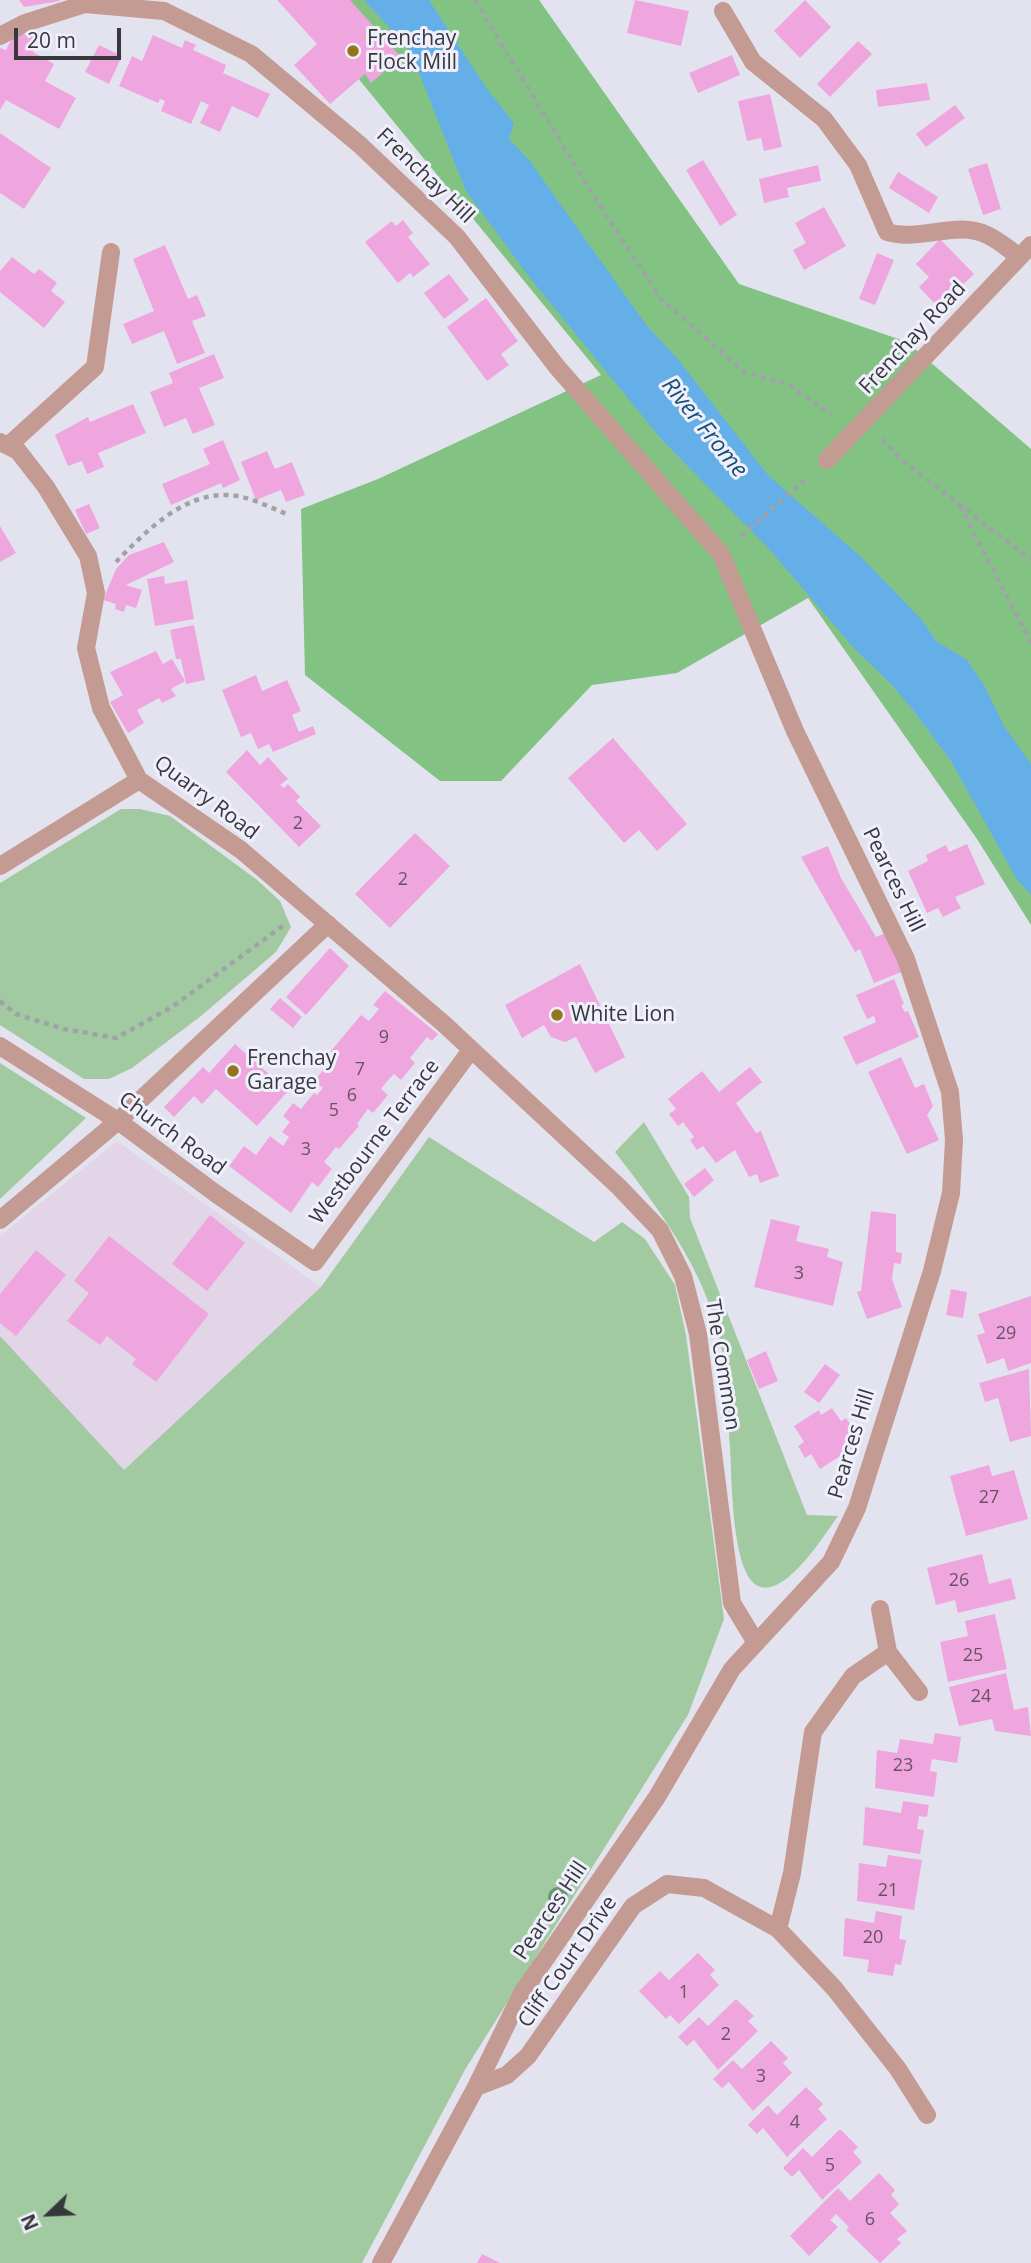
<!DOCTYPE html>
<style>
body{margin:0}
#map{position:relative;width:1031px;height:2263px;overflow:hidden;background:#e3e3ef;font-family:"Open Sans",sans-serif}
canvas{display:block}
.north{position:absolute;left:14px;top:2179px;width:70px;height:70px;-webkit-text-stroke:5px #f0f0fc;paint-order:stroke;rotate:247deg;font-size:19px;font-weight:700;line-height:28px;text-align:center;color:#38383c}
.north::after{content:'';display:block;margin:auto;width:24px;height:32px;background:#38383c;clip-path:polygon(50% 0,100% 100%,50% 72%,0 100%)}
.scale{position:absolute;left:14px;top:28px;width:107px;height:32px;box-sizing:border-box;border:4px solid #38383c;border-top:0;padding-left:9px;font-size:21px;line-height:24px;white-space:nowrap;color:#38383c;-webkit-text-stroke:5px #f0f0fc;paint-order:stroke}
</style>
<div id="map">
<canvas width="1031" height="2263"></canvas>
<div class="north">N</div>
<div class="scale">20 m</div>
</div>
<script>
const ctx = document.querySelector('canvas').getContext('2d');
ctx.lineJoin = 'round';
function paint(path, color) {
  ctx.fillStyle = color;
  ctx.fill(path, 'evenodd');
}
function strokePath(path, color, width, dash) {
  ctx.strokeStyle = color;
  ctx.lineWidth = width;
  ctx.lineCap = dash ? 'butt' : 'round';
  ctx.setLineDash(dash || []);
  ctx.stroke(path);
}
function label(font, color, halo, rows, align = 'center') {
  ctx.font = font + ' "Open Sans",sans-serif';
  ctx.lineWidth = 6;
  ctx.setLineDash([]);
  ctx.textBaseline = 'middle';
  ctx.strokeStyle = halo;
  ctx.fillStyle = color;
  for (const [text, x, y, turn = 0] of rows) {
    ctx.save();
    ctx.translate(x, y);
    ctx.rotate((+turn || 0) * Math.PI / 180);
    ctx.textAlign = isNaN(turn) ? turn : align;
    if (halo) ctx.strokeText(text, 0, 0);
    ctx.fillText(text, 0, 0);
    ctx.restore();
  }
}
const education = new Path2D(`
 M117 1141 321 1287 124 1470 0 1337V1236Z`);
const green = new Path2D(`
 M121 809H140L170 816 256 879 280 901 291 927 276 952 201 1016 132 1068 109 1079H84L0 1025V883Z
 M0 1063 86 1118 0 1199Z
 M644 1122 689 1197 690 1218 807 1515 838 1516C825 1534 785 1599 758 1586 731 1573 732 1476 730 1448 728 1420 728 1391 724 1363 714 1282 663 1214 615 1152Z
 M429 1137 594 1242 622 1222 645 1239 675 1285 686 1335 724 1619 688 1715 466 2068 362 2263H0V1336L124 1470 321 1287Z`);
const forest = new Path2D(`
 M294 0H539L739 284 907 342 1031 449V925L977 839 808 598 677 673 592 685 501 781H440L305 675 301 509 378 479 601 375Z`);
const water = new Path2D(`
 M364 0H429L487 89 514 123 509 139 529 160 647 326 677 358 768 475 861 557 922 620 936 641 967 660 984 685 1004 726 1031 764V895L1016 878 951 761 913 710 891 684 852 646 770 550 662 440 530 278 466 191 410 50Z`);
const building = new Path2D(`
 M19 0H59L60 1 24 7Z
 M277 0H350L401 57 371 83 365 74 330 104 294 65 317 44Z
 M635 0 689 11 681 46 627 33Z
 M805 0 831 27 800 58 774 31Z
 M15 32 40 38 33 52 54 64 45 81 76 98 59 129 6 100 0 110V48L6 50Z
 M153 35 182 48 185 40 196 45 193 50 226 65 223 73 270 94 258 118 232 106 220 132 200 123 209 105 201 101 191 124 161 111 165 101 160 99 158 103 119 86 132 56 142 61Z
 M858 41 872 54 830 97 817 84Z
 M99 45 122 56 109 84 85 72Z
 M732 55 740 75 698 93 689 73Z
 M927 83 930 100 878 107 876 90Z
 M770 94 782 147 764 151 761 138 747 141 738 101Z
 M955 105 965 118 926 147 916 134Z
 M0 133 51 168 24 209 0 193Z
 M703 160 737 215 720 226 686 170Z
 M987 163 1001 209 983 215 968 169Z
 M818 165 821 181 787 188 789 197 764 203 759 179Z
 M898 172 938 197 929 213 889 188Z
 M824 207 846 246 804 270 793 250 806 243 795 223Z
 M403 220 413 233 408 237 430 264 413 277 410 273 398 283 365 242 392 221 396 226Z
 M940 239 974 274 939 308 919 287 929 277 916 264Z
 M165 245 188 299 197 295 206 316 192 321 205 353 177 364 164 331 132 344 123 324 154 311 133 259Z
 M877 253 894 260 875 305 859 299Z
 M12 257 34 274 39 269 57 283 51 291 65 302 44 328 0 292V271Z
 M449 274 469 300 444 319 424 293Z
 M486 298 518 341 501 354 509 365 487 381 447 327Z
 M214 354 224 378 199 388 215 425 193 434 186 418 164 427 150 392 173 383 169 373Z
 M133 404 146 433 98 453 104 467 87 474 82 461 68 466 55 435 88 417 90 422Z
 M223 440 240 480 223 488 221 483 171 505 162 484 210 464 203 449Z
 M267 451 275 469 292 462 305 495 286 502 281 490 256 500 241 462Z
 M89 504 100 528 86 534 75 510Z
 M0 526 16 553 0 562Z
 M164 542 174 562 126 585 142 590 136 608 126 605 124 612 115 609 116 604 103 600 116 569 129 555Z
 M164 576 165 584 187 580 194 619 155 626 147 579Z
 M194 625 205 680 186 684 181 659H176L170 630Z
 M156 651 163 664 172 659 185 681 171 689 176 696 162 703 159 698 137 710 144 723 128 733 110 702 123 695 110 672Z
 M256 675 262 691 287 680 301 711 292 715 299 732 313 726 316 734 273 752 269 744 258 749 251 733 241 737 222 690Z
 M613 738 687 824 657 851 639 830 624 843 568 778Z
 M247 750 260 765 268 757 288 779 280 785 284 788 288 784 300 797 296 801 321 826 299 847 226 772Z
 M415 833 450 866 390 928 355 894Z
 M967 844 985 884 955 897 961 908 943 917 938 908 927 913 908 871 928 861 926 855 946 845 949 852Z
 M828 846 841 878 876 937 888 932 904 971 874 983 860 949 855 952 801 857Z
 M330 948 349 966 306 1015 286 997Z
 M580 964 625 1057 595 1073 576 1037 565 1042 551 1037 544 1025 522 1038 505 1005Z
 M894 979 904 1004 901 1005 905 1012 908 1011 919 1037 856 1065 843 1037 876 1022 874 1016 867 1019 856 995Z
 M385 991 438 1034 432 1041 427 1037 410 1058 415 1063 401 1080 394 1074 389 1079 381 1089 388 1095 373 1113 368 1109 357 1124 359 1126 339 1149 336 1147 324 1162 332 1169 318 1187 312 1182 291 1213 229 1166 244 1146 256 1155 270 1136 283 1146 289 1137 282 1132 290 1122 283 1116 293 1103 301 1109 314 1093 317 1095 323 1088 314 1081 330 1062 325 1058 361 1015 369 1021 379 1009 373 1005Z
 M280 998 302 1017 293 1028 270 1009Z
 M235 1044 288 1091 257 1126 216 1089 202 1104 194 1096 174 1117 164 1107 203 1067 209 1073Z
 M901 1057 915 1088 924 1084 933 1106 927 1115 939 1140 907 1154 868 1072Z
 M750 1067 762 1082 736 1103 756 1133 761 1131 779 1176 760 1183 757 1174 749 1177 735 1150 716 1163 703 1146 697 1150 690 1140 694 1137 683 1122 678 1126 669 1114 676 1109 668 1099 702 1071 719 1092Z
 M705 1168 714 1180 694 1197 684 1184Z
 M871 1211 896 1214V1252L902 1253 901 1264 894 1263 892 1279 902 1307 867 1319 857 1292 861 1291Z
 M210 1215 245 1243 207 1291 172 1264Z
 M771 1219 800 1226 796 1241 829 1249 827 1257 843 1262 833 1306 754 1287Z
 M109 1236 209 1314 156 1382 132 1364 136 1359 107 1336 100 1345 67 1321 89 1293 74 1281Z
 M36 1250 66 1275 16 1336 0 1323V1294Z
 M951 1289 967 1292 963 1318 946 1315Z
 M1031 1296V1363L1008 1371 1004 1358 987 1364 977 1335 985 1333 978 1314Z
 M766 1351 778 1381 759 1389 747 1360Z
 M825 1364 840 1375 819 1403 804 1392Z
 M1029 1369 1031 1436 1010 1442 998 1398 985 1402 979 1383Z
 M832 1408 841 1421 846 1418 862 1442 820 1469 811 1454 805 1458 798 1446 804 1442 794 1426 819 1410 821 1415Z
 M989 1465 992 1476 1014 1470 1028 1519 966 1536 950 1476Z
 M982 1554 989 1584 1011 1578 1016 1599 958 1613 955 1600 936 1605 927 1568Z
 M995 1614 1007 1669 948 1682 940 1642 968 1636 965 1621Z
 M1006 1673 1014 1710 1028 1707 1031 1736 995 1731 992 1719 959 1726 949 1687Z
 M935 1733 961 1737 957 1763 932 1759 930 1771 937 1772 934 1797 875 1788 877 1750 897 1753 900 1739 933 1744Z
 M903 1801 929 1805 927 1817 919 1816 917 1829 924 1830 920 1854 863 1845 865 1807 901 1813Z
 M888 1855 922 1860 914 1910 857 1901 859 1863 886 1867Z
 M876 1911 902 1916 899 1939 906 1940 901 1965 895 1964 893 1976 867 1972 869 1960 843 1956 845 1918 874 1923Z
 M698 1953 715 1970 710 1975 719 1985 679 2024 670 2015 666 2019 639 1991 660 1971 669 1980Z
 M736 1999 754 2016 748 2021 758 2031 718 2070 694 2040 687 2046 678 2037 699 2017 708 2026Z
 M771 2041 788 2058 783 2063 792 2073 753 2111 729 2082 722 2088 713 2079 733 2060 742 2069Z
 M806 2087 823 2104 818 2109 827 2119 787 2157 763 2128 757 2134 748 2125 768 2105 777 2115Z
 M840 2129 858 2147 853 2152 862 2162 822 2200 799 2170 792 2177 783 2168 803 2148 812 2157Z
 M879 2173 895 2190 891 2195 899 2204 890 2213 907 2231 897 2239 901 2243 880 2263 846 2230 849 2227 836 2214 830 2220 838 2227 809 2256 790 2236 838 2188 850 2201Z
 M482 2254 500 2263H477Z`);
const path = new Path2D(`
 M475 0 588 187 661 299 746 373 788 384 832 415
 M882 439 901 459 1031 560
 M960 506 1031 643
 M741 536 808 477
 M116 562C144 533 182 494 226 495 247 495 269 507 289 515
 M0 1001 16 1014 64 1029 116 1038 172 1007 284 925`);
const minor = new Path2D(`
 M723 11 753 62 824 119 858 165 887 232C919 242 958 220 987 235 999 240 1009 250 1020 257
 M0 36 25 23 85 4 164 11 251 54 360 145 457 237 557 367 721 554 795 731 906 959 950 1092 954 1140 951 1193 932 1271 857 1508 831 1562 732 1669 657 1797 522 1993 476 2087 381 2263
 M0 442 18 451 46 487 88 556 96 593 86 648 101 708 139 780 241 850 444 1024 619 1187 660 1230 683 1276 698 1334 732 1603 755 1641
 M9 445 95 367 111 252
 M827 460 1031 245
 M0 866 139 780
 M0 1046 118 1121 215 1193 315 1262 471 1050
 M0 1220 118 1121 328 924
 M880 1609 888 1652 919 1692
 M778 1929 792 1873 813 1732 853 1676 888 1652
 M476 2087 507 2075 528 2056 633 1906 667 1884 704 1888 778 1929 834 1988 898 2069 927 2115`);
const trees = [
 [558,1897]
];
const markers = [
 [353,51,7,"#96741d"],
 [557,1015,7,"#96741d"],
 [233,1071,7,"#96741d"]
];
const numberNames = [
 ["2",298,824],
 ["2",403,880],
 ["9",384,1038],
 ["7",360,1070],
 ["6",352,1096],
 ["5",334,1111],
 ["3",306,1150],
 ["3",799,1274],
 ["29",1006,1334],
 ["27",989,1498],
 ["26",959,1581],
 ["25",973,1656],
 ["24",981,1697],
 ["23",903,1766],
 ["21",888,1891],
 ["20",873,1938],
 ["1",684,1993],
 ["2",726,2035],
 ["3",761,2077],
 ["4",795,2123],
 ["5",830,2166],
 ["6",870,2220]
];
const poiNames = [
 ["Frenchay",367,39],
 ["Flock Mill",367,63],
 ["White Lion",571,1015],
 ["Frenchay",247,1059],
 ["Garage",247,1083]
];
const streetNames = [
 ["Frenchay Hill",425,176,44],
 ["Frenchay Road",913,338,-47],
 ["Quarry Road",206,798,37],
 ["Pearces Hill",893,880,64],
 ["Church Road",172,1134,36],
 ["Westbourne Terrace",375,1142,-53],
 ["The Common",722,1365,81],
 ["Pearces Hill",852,1444,-73],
 ["Pearces Hill",551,1911,-56],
 ["Cliff Court Drive",568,1962,-55]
];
const waterNames = [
 ["River Frome",704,428,51]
];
paint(education, '#e2d5e8');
paint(green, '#a1caa1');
paint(forest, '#82c384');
paint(water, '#65afe8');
paint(building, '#efa6de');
strokePath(path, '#a1a1aa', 4.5, [5, 5]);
strokePath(minor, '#c49b92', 18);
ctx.fillStyle = '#6c9378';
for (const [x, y] of trees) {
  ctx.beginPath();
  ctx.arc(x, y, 10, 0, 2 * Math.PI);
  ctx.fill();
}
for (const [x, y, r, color] of markers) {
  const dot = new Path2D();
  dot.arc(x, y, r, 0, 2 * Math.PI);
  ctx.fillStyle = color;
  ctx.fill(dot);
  strokePath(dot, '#f0f0fc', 2.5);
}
label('18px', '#665464', null, numberNames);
label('21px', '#38383c', '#f0f0fc', poiNames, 'left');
label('21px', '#38383c', '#f0f0fc', streetNames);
label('italic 23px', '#184e75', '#f0f0fc', waterNames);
</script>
